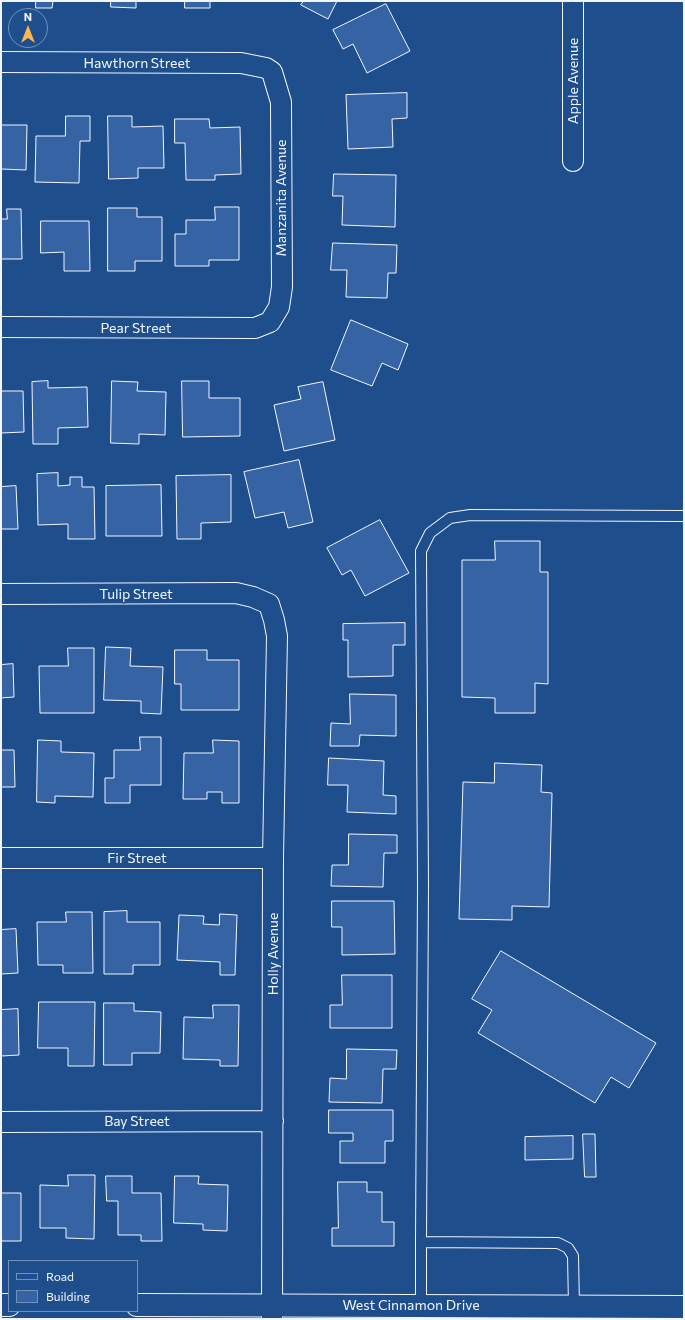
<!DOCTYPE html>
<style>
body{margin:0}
#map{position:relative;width:685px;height:1320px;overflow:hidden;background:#1f4e8c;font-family:Commissioner,sans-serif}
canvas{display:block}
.frame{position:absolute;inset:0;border:2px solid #f2f6ff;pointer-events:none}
.legend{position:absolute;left:8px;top:1260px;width:130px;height:52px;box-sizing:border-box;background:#1f4e8c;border:1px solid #7391ba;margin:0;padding:5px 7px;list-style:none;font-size:12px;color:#f2f6ff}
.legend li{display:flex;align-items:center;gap:8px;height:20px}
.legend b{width:20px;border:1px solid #7391ba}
.north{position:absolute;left:8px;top:8px;width:40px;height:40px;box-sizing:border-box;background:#1f4e8c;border:1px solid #7391ba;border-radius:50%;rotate:0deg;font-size:11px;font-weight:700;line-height:16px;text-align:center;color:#f2f6ff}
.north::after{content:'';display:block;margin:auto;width:14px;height:18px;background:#ffb74d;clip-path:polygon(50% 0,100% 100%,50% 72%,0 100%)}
</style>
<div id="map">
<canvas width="685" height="1320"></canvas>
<div class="frame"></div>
<ul class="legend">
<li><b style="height:5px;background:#1f4e8c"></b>Road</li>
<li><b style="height:11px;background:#3563a3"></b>Building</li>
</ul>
<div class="north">N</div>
</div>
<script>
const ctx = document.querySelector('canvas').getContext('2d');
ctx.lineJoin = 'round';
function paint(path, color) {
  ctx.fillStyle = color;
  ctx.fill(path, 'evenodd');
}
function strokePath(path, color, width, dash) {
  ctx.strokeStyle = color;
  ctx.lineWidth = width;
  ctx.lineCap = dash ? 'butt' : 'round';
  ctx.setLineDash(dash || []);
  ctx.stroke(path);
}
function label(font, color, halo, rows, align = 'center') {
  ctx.font = font + ' Commissioner,sans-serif';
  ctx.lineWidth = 3;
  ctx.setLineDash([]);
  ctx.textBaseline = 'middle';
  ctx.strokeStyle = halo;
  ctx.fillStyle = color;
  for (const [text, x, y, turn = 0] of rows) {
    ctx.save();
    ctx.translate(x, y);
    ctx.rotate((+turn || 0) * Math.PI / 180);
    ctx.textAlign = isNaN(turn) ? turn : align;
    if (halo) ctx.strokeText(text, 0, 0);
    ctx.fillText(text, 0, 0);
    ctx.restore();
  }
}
const building = new Path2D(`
 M36 1H91H53L52 8H36Z
 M111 1H136V8L111 7Z
 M185 1H210V8H185Z
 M304 1H337L328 19 301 5Z
 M386 4 410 51 367 73 353 44 343 49 333 30Z
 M407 93V118L392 119 393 147 348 149 346 95Z
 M66 116H90V141H80L79 183 35 182 36 136H65Z
 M108 116H132V127L163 126 164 168H138V178L109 179Z
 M175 119H209L210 128 240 127 241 174 215 175V180H186L185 143H175Z
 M1 125H27L26 170 1 169Z
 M334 174 396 175 395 227 342 225 343 196H333Z
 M215 207H239V260H209V266H175V234H186V220H215Z
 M108 208H137V217H162V261H135V271H108Z
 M7 209H21L22 259H1V219H7Z
 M41 221H89L90 271H64V252L41 253Z
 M333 243 397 245 396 273H388L387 298 346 297 347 270H331Z
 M351 320 408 344 398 370 382 363 372 386 331 370Z
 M48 381V388L87 387 88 427 58 428V444H33L32 382Z
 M112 381 138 382 137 391 166 392 165 435 139 434V444L111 443Z
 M182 381H209V398H240V436L183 437Z
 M323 382 335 440 284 451 274 405 301 399 298 387Z
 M1 391H23L24 432 1 433Z
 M299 460 313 522 288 528 284 512 255 518 244 472Z
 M58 473V486L70 485V477H82V487H94L95 539H68V524L38 525 37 474Z
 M231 475V522L201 523V539H177L176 476Z
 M161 485 162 536H106V486Z
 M16 486 18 529H1V487Z
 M380 520 409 573 365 596 351 570 342 575 327 548Z
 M495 541H540V572H548V684L535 683V713H495V698L462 697V560H495Z
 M405 623V645H393V676L348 677V640H343V624Z
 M106 647 131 648 130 666 163 667 161 714 141 713V701L104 700Z
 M68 648H94V713H40L39 666H68Z
 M175 650H207V660H239V710H181V684H175Z
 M13 664 14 697 1 698V665Z
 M350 694 396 695V736L360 735 359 746H330L331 723 350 724Z
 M140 737H161V785H130V803H105V778H114V750H140Z
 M38 740 61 741V752L94 753 93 797 55 796V803L37 802Z
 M213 740 239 741V803H222V792H207V799H183L184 753H213Z
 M1 750H14L15 787H1Z
 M329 758 384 761 383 795 396 796V814L347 812 348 785H328Z
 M495 763 542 765 541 792 552 793 549 907 512 906V920L459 919 463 782 494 783Z
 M349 834 397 835V853H384L383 887 331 886 332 865H348Z
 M332 901H394L395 954 342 955V927H332Z
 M127 911V922H160V965H133V974H104V912Z
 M66 912H92L93 973H63V965H38L37 922H66Z
 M220 914 237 915 235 975H220V962L177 960 179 915 204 916 203 924 219 925Z
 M16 929 18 973 1 974V930Z
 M501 951 656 1043 629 1088 611 1077 595 1103 478 1033 492 1010 472 999Z
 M342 975H392V1028H330V1005H342Z
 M39 1002H95L94 1066H68V1048H38Z
 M104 1003H134V1011L161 1012 160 1053H132V1065H104Z
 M213 1005H239L238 1066H220V1060L183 1059 184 1017 213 1018Z
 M18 1009 19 1055 1 1056V1010Z
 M347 1049 397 1050 396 1069H383L382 1103 329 1102 330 1078 346 1079Z
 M329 1110H393V1141H385V1163H340V1141H353V1133H329Z
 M583 1134H595L596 1177H585Z
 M573 1136V1159L525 1160V1137Z
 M68 1175H95L94 1239 66 1238V1228H40V1185L68 1186Z
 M106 1176H132V1193H161L162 1241H141V1235H118V1201H107Z
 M175 1176H199L198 1184 228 1185 227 1231 203 1230V1224L174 1223Z
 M338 1182H367V1192H382V1222H394V1246H332V1228H338Z
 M1 1193H21V1241H2Z`);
const lane = new Path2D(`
 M421 1242 423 885 421 551 430 533 450 518 470 515 684 516
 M421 1305V1242L558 1243 568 1248 573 1256 574 1306`);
const street = new Path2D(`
 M573 1V161
 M1 62 241 63 266 68 272 72 281 102 282 287 279 307 270 322 255 328 1 327
 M1 594 236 593 253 597 269 604 274 620 277 636 273 858 272 1319
 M1 858H273
 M1 1122 273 1121`);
const secondary = new Path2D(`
 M1 1305H9
 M137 1305 684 1307`);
const streetNames = [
 ["Hawthorn Street",137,63],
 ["Apple Avenue",573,81,-90],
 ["Manzanita Avenue",281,198,-90],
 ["Pear Street",136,328],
 ["Tulip Street",136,594],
 ["Fir Street",137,858],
 ["Holly Avenue",273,954,-90],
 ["Bay Street",137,1121],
 ["West Cinnamon Drive",411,1305]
];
paint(building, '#3563a3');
strokePath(building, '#f2f6ff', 1);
strokePath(lane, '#f2f6ff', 12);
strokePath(street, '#f2f6ff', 22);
strokePath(secondary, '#f2f6ff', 24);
strokePath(lane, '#1f4e8c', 10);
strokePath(street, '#1f4e8c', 20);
strokePath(secondary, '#1f4e8c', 22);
label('14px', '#f2f6ff', '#1f4e8c', streetNames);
</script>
